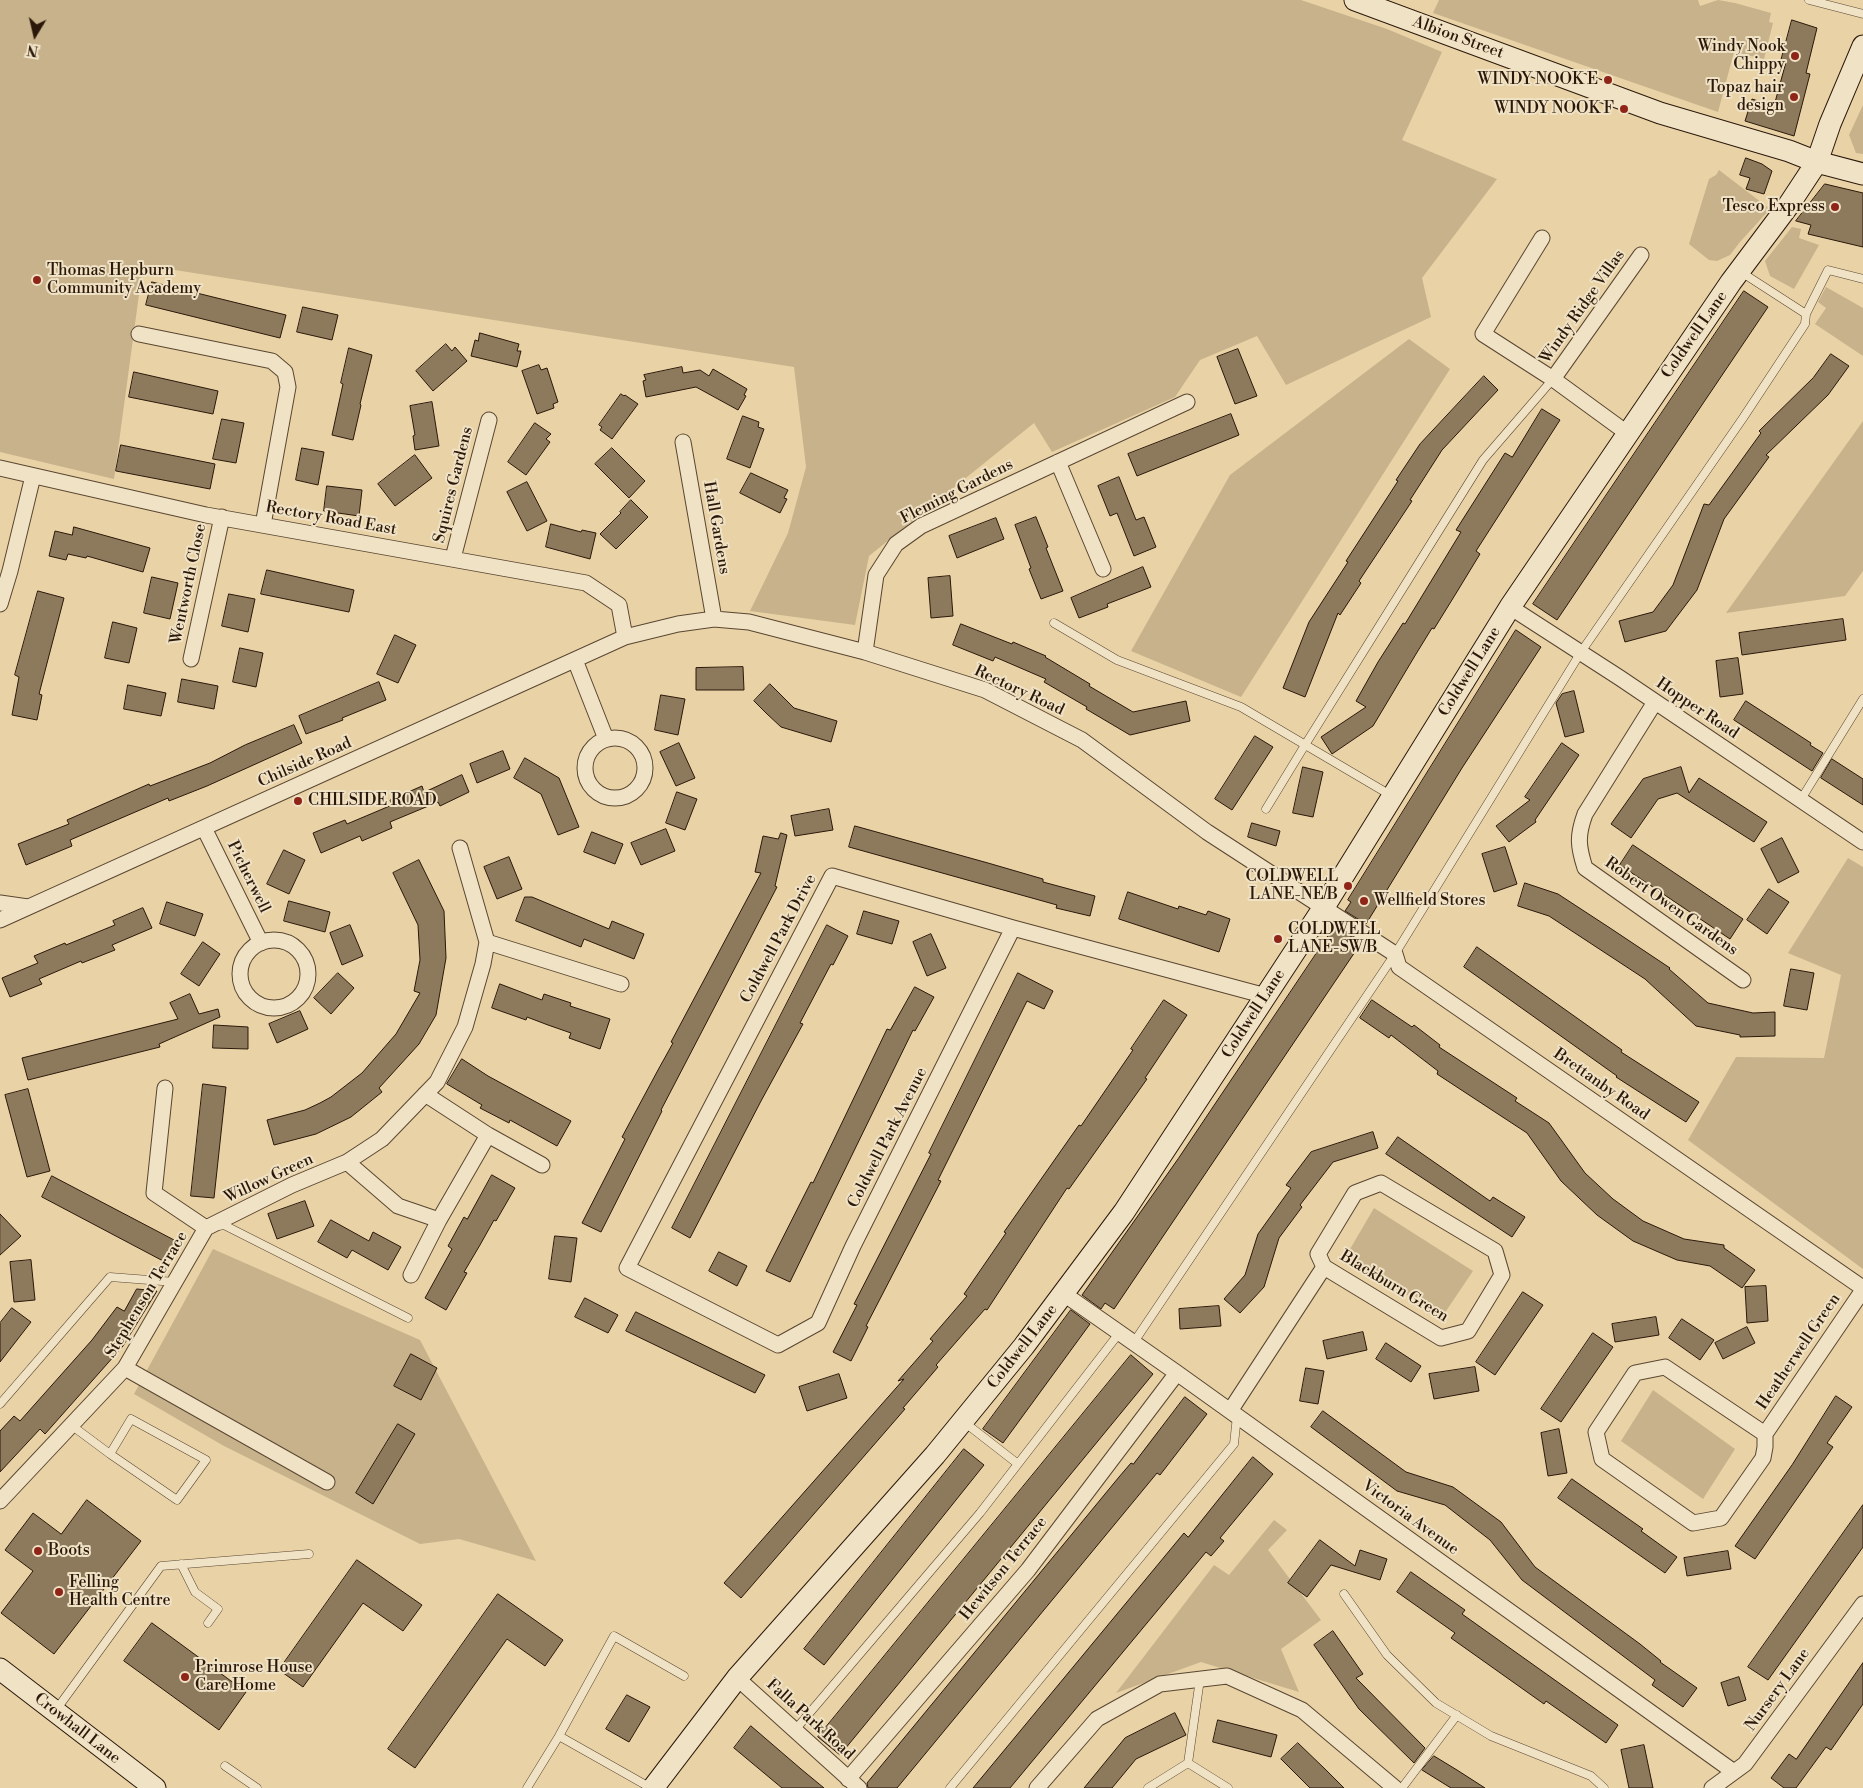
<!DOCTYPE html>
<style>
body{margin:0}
#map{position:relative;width:1863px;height:1788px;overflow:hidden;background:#e8d2a6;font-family:"Libre Bodoni",serif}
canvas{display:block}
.north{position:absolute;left:10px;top:10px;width:50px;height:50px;-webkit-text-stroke:4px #f0e2c5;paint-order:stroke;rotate:189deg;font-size:14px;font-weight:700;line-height:20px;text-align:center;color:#2b180a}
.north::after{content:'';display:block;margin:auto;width:18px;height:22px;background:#2b180a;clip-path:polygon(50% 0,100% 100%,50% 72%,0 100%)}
</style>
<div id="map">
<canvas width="1863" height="1788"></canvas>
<div class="north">N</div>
</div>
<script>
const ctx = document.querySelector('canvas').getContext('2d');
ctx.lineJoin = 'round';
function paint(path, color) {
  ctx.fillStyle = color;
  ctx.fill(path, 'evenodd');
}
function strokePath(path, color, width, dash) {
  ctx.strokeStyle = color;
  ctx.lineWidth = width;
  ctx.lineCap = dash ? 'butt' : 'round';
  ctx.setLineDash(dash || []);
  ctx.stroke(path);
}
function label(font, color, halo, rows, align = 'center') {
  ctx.font = font + ' "Libre Bodoni",serif';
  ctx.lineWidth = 4;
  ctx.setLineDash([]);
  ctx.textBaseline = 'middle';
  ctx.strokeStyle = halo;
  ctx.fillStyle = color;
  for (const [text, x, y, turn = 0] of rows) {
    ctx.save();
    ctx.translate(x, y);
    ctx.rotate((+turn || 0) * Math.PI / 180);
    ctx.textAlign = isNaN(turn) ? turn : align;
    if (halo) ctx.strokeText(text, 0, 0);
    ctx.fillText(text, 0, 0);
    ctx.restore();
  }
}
const green = new Path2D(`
 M0 0H1301L1387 29 1442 52 1402 140 1497 179 1422 278 1431 317 1286 385 1257 336 1200 360 1175 397 1052 452 1034 423 869 556 855 625 750 611 788 533 806 467 794 367 143 265 114 479 0 452Z
 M1439 0H1698L1700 6 1718 0 1735 3 1771 13 1769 22 1773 23 1764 59 1734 52 1718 112 1433 13Z
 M1863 105V154L1856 153 1849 135Z
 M1719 170 1770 209 1740 242 1730 255 1717 261 1709 260 1689 244 1709 179 1716 175Z
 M1792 227 1801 229 1799 238 1819 245 1794 289 1770 276 1765 261Z
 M1826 287 1863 308V356L1815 324 1826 308 1818 302Z
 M1409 339 1450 369 1241 697 1131 651 1230 475Z
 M1863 421V571L1845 596 1726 613Z
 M1848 858 1863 867V1269L1688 1140 1736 1057 1824 1058 1841 975 1788 953Z
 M1374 1208 1473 1271 1442 1317 1346 1256Z
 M213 1249 420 1340 536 1561 459 1539 420 1544 224 1446 134 1394Z
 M1653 1390 1735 1449 1703 1499 1621 1441Z
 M1274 1520 1287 1530 1268 1550 1321 1620 1281 1649 1299 1692 1201 1662 1116 1693 1214 1565 1229 1575Z`);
const building = new Path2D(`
 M1792 20 1817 28 1806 73 1810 74 1794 136 1745 121 1752 99 1774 106 1786 62 1781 61Z
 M1746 158 1762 164 1772 171 1764 194 1746 189 1750 178 1740 175Z
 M1825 184 1863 193V247L1808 234 1811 225 1796 221Z
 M152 282 286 315 280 338 146 305Z
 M1744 291 1768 307 1557 620 1533 604Z
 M303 307 338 315 332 340 297 332Z
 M480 333 519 344 517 351H521L517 367 471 356 475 340 478 341Z
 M446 344 452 351 455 347 467 361 433 391 416 371Z
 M349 348 372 355 360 404 361 405 353 440 332 435 343 384 341 383Z
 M1238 349 1257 396 1235 404 1217 357Z
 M1831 354 1849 366 1828 395 1766 455 1769 457 1724 519 1697 590 1666 631 1625 642 1619 621 1653 612 1673 585 1704 504 1709 505 1761 433 1759 431 1813 378Z
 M539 365 541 370 547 368 558 402 553 404 554 408 537 414 522 371Z
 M682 367 683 373 700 370 709 376 713 369 747 389 744 395 746 396 738 410 696 387 646 397 643 381 646 380 644 375Z
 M134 372 218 391 213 414 129 397Z
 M1484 376 1498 390 1442 450 1410 500 1412 501 1359 581 1361 583 1340 615 1338 613 1305 697 1283 688 1309 622 1348 562 1346 561 1398 481 1396 480 1420 444Z
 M621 394 624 396 625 395 638 404 612 439 600 430 602 427 599 425Z
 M432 402 439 446 415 450 413 436 415 435 410 406Z
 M1542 409 1560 420 1476 551 1480 554 1455 595 1434 629 1432 628 1416 654 1373 726 1332 754 1321 737 1366 707 1356 701 1378 662 1403 623 1405 624 1461 532 1456 530 1505 453 1512 457Z
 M1231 414 1239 435 1137 476 1128 454Z
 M743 416 759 422 758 427 764 429 750 468 727 459Z
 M222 419 244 423 236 463 213 459Z
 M535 423 551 434 546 439 550 442 526 475 508 462Z
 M121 445 215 464 210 489 116 471Z
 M302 448 324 452 318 485 296 480Z
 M612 448 645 481 629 498 595 464Z
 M415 455 432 478 395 506 378 484Z
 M751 473 788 490 784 498 787 499 780 513 740 493Z
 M1119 477 1136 520 1144 517 1156 547 1134 556 1117 513 1110 516 1098 486Z
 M527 482 547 521 527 531 507 492Z
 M327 486 362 490 359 516 324 511Z
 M631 500 648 517 616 549 600 534 621 513 620 512Z
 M1036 517 1048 547 1046 548 1063 591 1041 599 1029 569 1031 568 1015 525Z
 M996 518 1004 539 957 558 949 536Z
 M551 524 581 532 582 530 596 533 590 559 546 547Z
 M74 527 150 548 143 572 87 556 86 558 68 554 66 560 49 556 55 531 72 535Z
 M1143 567 1151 587 1107 604 1108 607 1079 618 1071 598Z
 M267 570 354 590 349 612 261 594Z
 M950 576 953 616 931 618 928 578Z
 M152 577 178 583 170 619 144 613Z
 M38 591 64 598 39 694 42 695 37 720 12 715 19 677 15 675Z
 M229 594 255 599 248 632 222 626Z
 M1843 619 1846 640 1742 655 1739 633Z
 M113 622 137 628 129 663 105 658Z
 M961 624 1012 644 1013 642 1046 656 1045 657 1090 684 1089 686 1133 712 1186 701 1190 721 1130 735 1086 709 1087 707 1044 682 1046 679 995 657 993 661 953 645Z
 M1516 630 1541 647 1462 768 1366 924 1345 911 1351 902 1348 900Z
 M395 635 416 645 398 683 377 674Z
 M240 648 263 653 256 687 233 682Z
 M1738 658 1743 694 1720 697 1716 661Z
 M743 667 744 690H696V668Z
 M182 679 218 686 214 709 178 702Z
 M379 682 386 700 342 718 343 720 306 734 299 716Z
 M770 684 794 708 837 721 831 742 781 727 766 713 754 701Z
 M128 685 166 693 161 716 124 709Z
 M1574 691 1584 732 1565 737 1556 703 1562 694Z
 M661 695 685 699 678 735 655 730Z
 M1746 701 1811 743 1810 745 1823 753 1812 771 1734 720Z
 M294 725 302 743 207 786 169 801 168 798 70 840 72 846 26 865 18 844 69 824 67 820 149 784 150 786 210 763 245 745Z
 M1255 736 1273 747 1232 810 1215 799Z
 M679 743 695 778 676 786 660 752Z
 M1562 743 1579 755 1535 820 1536 822 1509 842 1496 826 1530 800 1525 797Z
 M503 751 510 769 477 783 470 764Z
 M525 758 559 778 579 827 558 835 541 794 514 778Z
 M1832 759 1863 779V805L1821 778Z
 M1303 767 1323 772 1313 817 1293 813Z
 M1681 767 1689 793 1699 778 1767 822 1754 842 1677 793 1658 799 1631 838 1611 824 1643 779Z
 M462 775 469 792 440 806 438 802 390 822 392 828 362 841 360 836 321 853 313 833 345 820 347 824 392 805 390 800 422 786 424 792Z
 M677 792 697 799 685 830 666 823Z
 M829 809 833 830 795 836 791 816Z
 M1252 823 1280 831 1276 846 1248 837Z
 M855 826 988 863 1043 879V882L1095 896 1090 916 1056 908 1057 905 849 847Z
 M666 829 675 851 641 865 631 843Z
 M592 832 623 844 615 864 584 852Z
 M781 833 787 835 775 886 777 887 661 1110 662 1111 601 1232 582 1223 625 1139 622 1137 658 1070 673 1043 671 1042 761 873 755 872 763 836 778 839Z
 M1782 838 1799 872 1778 883 1761 849Z
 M1633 845 1743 919 1730 939 1620 865Z
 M1505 847 1517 884 1494 892 1482 854Z
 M284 850 305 860 289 894 267 884Z
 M509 857 522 889 497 899 484 867Z
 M419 860 444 911 446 958 436 1015 419 1044 379 1088 382 1092 351 1117 316 1134 274 1145 267 1120 305 1110 320 1103 331 1097 362 1073 396 1034 420 993 414 991 420 960 418 925 393 873Z
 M1525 883 1558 894 1610 928 1670 968 1669 969 1708 1003 1753 1013 1775 1012V1036L1740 1037V1035L1696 1026 1645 979 1549 916 1518 906Z
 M1769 889 1789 902 1767 934 1747 920Z
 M1128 892 1178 909 1179 906 1206 915 1208 911 1230 919 1219 952 1119 919Z
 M525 897H532L609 929 612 921 644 934 634 959 584 939 581 947 516 921Z
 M289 901 330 912 325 932 284 921Z
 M167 902 203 914 195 936 160 924Z
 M143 908 152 928 112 945 115 950 82 963 81 961 39 979 42 984 10 997 2 978 38 963 34 956 65 943 66 945 115 925 113 921Z
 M864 911 899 921 892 944 857 934Z
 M350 925 363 956 342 965 330 933Z
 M827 925 848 936 833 965 831 964 800 1023 803 1024 761 1101 690 1238 672 1228Z
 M1335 926 1361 943 1114 1309 1105 1303 1101 1309 1082 1295 1178 1159Z
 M931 934 946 968 927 976 913 942Z
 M203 942 220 954 199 986 181 974Z
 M1477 947 1622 1050 1621 1052 1699 1102 1686 1122 1616 1077 1617 1076 1464 967Z
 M1791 969 1814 973 1807 1010 1784 1006Z
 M338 973 354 988 331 1014 314 998Z
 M1018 973 1053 991 1044 1009 1027 1001 938 1180 941 1181 866 1326 868 1327 851 1361 833 1352 857 1305 854 1304 931 1154 929 1153Z
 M500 984 542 1000 544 994 571 1003 570 1006 610 1019 600 1049 569 1038 571 1033 548 1025 527 1017 526 1020 492 1008Z
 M915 987 934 997 915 1031 913 1030 790 1282 766 1271 811 1182 813 1183 887 1029 890 1030Z
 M190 994 199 1014 218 1009 220 1017 159 1044 160 1047 28 1080 22 1058 178 1019 170 1003Z
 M1164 1000 1187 1015 1145 1078 1147 1079 1069 1189 1067 1188 987 1310 985 1309 936 1365 938 1367 903 1408 905 1409 741 1598 724 1583 904 1379 898 1381 933 1341 930 1339 967 1296 964 1294 1006 1233 1004 1232 1079 1125 1081 1126 1133 1050 1131 1049Z
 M1372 1000 1412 1027 1414 1025 1440 1045 1439 1047 1517 1098 1515 1101 1549 1123 1585 1173 1613 1199 1643 1221 1684 1239 1724 1245V1248L1755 1270 1742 1288 1710 1266 1677 1260 1633 1241 1597 1215 1561 1181 1527 1133 1437 1074 1438 1071 1391 1035 1389 1038 1360 1018Z
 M300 1011 308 1029 277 1043 269 1024Z
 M214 1025 248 1027V1049L213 1048Z
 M462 1059 488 1076 571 1121 557 1146 510 1120 509 1123 480 1108 482 1105 447 1084Z
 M203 1084 226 1087 214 1198 191 1196Z
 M28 1089 50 1171 27 1177 5 1095Z
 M1373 1132 1378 1148 1333 1162 1300 1205 1302 1207 1279 1238 1264 1287 1240 1313 1224 1299 1245 1275 1258 1234 1291 1188 1286 1185 1311 1152Z
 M1398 1137 1490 1201 1493 1197 1525 1217 1512 1237 1386 1154Z
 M492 1175 515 1188 496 1221 494 1220 480 1245 464 1272 467 1273 446 1310 425 1298 452 1249 448 1246 464 1217 467 1219Z
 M52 1176 176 1241 165 1262 42 1197Z
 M305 1201 314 1226 277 1239 268 1214Z
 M0 1214 21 1236 0 1255Z
 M331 1220 369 1241 373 1232 401 1247 388 1270 352 1250 347 1258 318 1242Z
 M555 1236 577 1238 571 1282 549 1279Z
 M719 1252 747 1266 737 1286 709 1271Z
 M31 1260 35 1300 14 1302 10 1262Z
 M1766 1286 1768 1321 1747 1323 1745 1287Z
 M137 1289 157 1291 123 1346 45 1434 40 1429 0 1472V1431L14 1416 20 1421 92 1340 117 1307 124 1311Z
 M1523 1292 1543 1305 1495 1375 1476 1362Z
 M585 1298 618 1315 608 1333 575 1317Z
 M1219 1306 1221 1326 1180 1329 1179 1309Z
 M12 1308 31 1322 0 1362V1323Z
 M1071 1310 1090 1324 1003 1443 983 1429Z
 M636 1312 765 1375 755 1393 626 1331Z
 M1656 1317 1659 1335 1615 1342 1612 1324Z
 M1682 1319 1714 1340 1700 1360 1669 1338Z
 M1747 1327 1755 1343 1723 1359 1715 1343Z
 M1363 1332 1367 1350 1327 1359 1323 1341Z
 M1593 1333 1613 1347 1561 1422 1541 1409Z
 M1386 1343 1421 1366 1411 1382 1376 1359Z
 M411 1354 437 1368 421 1400 394 1386Z
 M1131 1355 1153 1374 840 1755 818 1737Z
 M1475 1367 1479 1391 1434 1399 1429 1374Z
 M1306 1368 1324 1371 1318 1404 1300 1401Z
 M839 1374 847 1398 807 1411 799 1387Z
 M1836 1396 1852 1407 1827 1443 1833 1447 1755 1559 1735 1546 1792 1465Z
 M1185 1397 1207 1414 1160 1475 1157 1473 897 1788H868L867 1783 1119 1477 1131 1463 1133 1464Z
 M1323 1411 1406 1472 1453 1487 1501 1522 1535 1567 1640 1644 1661 1661 1660 1662 1697 1688 1683 1707 1652 1685 1655 1680 1522 1580 1490 1540 1445 1505 1397 1491 1311 1427Z
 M398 1424 415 1434 373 1504 356 1493Z
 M1559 1429 1567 1473 1548 1476 1541 1433Z
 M964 1449 984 1465 824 1665 804 1649Z
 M1253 1457 1273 1474 1220 1538 1224 1541 1211 1556 1206 1552 1010 1788H973L1184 1533 1188 1537Z
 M1572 1479 1643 1529 1641 1531 1677 1557 1665 1573 1558 1498Z
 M87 1500 141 1541 54 1654 1 1613 33 1571 5 1550 33 1513 61 1534Z
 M1863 1505V1547L1768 1680 1748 1667Z
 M1320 1540 1355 1566 1360 1550 1387 1559 1380 1580 1331 1565 1307 1597 1288 1583Z
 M1728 1551 1731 1569 1687 1576 1684 1558Z
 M357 1560 422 1605 403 1631 363 1603 303 1687 279 1670Z
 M1411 1572 1465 1610 1462 1614 1618 1725 1606 1743 1546 1701 1544 1704 1451 1638 1455 1633 1397 1592Z
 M498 1594 563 1640 545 1666 507 1639 415 1768 388 1749Z
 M152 1623 246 1692 219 1730 124 1661Z
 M1333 1631 1363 1674 1356 1678 1425 1748 1414 1763 1359 1709 1314 1645Z
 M1863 1663V1704L1831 1750 1826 1747 1796 1788H1784L1771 1778 1789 1754 1796 1759Z
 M1739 1677 1746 1700 1728 1706 1721 1683Z
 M627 1695 650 1707 629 1742 606 1729Z
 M1175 1713 1186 1735 1136 1759 1112 1788H1084L1125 1738Z
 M1218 1720 1277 1735 1271 1757 1213 1742Z
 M751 1726 801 1769 824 1788H782L734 1748Z
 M1298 1743 1325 1769 1344 1788H1310L1281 1759Z
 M1644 1745 1653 1788H1629L1621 1750Z
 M1434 1756 1457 1770 1485 1788H1451L1422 1770Z`);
const lane = new Path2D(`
 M1809 0 1863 14
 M1741 272 1806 314
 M1054 623 1117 660 1241 707 1392 796
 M1800 801 1863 699
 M1266 809 1305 745 1483 460 1553 379
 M218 1226 224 1225 408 1318
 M1134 1342 1395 954 1581 652 1743 418 1805 324 1806 314 1828 270 1863 279
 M0 1404 110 1277 175 1282
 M964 1422 1018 1464
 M71 1425 110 1454 131 1419 206 1460 177 1500 110 1454
 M181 1564 195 1592 218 1609 208 1623
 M1344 1594 1387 1655 1436 1703 1491 1736 1591 1776 1604 1788
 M56 1710 161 1566 309 1554
 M795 1730 980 1513 1120 1332
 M559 1736 651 1788
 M1188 1763 1200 1679
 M225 1766 257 1788
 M527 1788 559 1736 614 1636 684 1676
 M950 1788 1234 1444 1237 1416
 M1148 1788 1188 1763 1228 1788
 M1402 1788 1457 1715`);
const street = new Path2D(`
 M1542 238 1483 334 1553 379 1627 433
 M139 334 272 361 285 372 288 387 263 525
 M1553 379 1641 255
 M683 442 714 619
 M1058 462 1103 569
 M0 468 206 515 586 583 619 605 625 637
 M453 558 489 420
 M0 604 10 571 33 476
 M1510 607 1620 678 1863 842
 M865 652 876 575 896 544 921 526 1187 402
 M191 659 222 517
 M575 660 606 739
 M1655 702 1585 814C1577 836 1578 846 1585 868L1743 980
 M585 768a30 30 0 1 1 60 0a30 30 0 1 1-60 0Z
 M204 828 261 943
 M0 903 28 907
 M0 920 625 637 678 624 714 619 749 622 865 652 985 690 1082 740 1207 832 1395 954 1399 967 1863 1288
 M1013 928 853 1246 818 1323 778 1345 627 1268 832 876 1013 928 1266 996
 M240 974a34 34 0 1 1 68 0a34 34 0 1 1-68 0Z
 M487 942 621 984
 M488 1135 542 1165
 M347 1162 398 1206 439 1220 488 1135 425 1094
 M206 1228 292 1185 347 1162 382 1139 437 1082 465 1027 483 964 487 942 460 848
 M411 1275 439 1220
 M1064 1294 1177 1373 1734 1772
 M125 1368 327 1482
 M1230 1411 1324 1267 1318 1254 1355 1193 1381 1183 1495 1251 1502 1275 1468 1331 1441 1338 1324 1267
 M1765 1434 1665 1367 1635 1373 1596 1432 1602 1459 1693 1523 1721 1518 1763 1458 1765 1447V1434L1863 1290
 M0 1501 125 1368 206 1228 154 1193 165 1088
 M737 1678 859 1788
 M848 1779 1028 1570 1177 1373
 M1037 1788 1097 1719 1160 1684 1227 1676 1302 1710 1395 1788
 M1712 1788 1745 1764 1863 1604`);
const secondary = new Path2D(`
 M1355 0 1660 113 1789 151 1817 162 1863 174
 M0 1669 155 1788
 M653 1788 737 1678 935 1455 1024 1346 1124 1212 1324 907 1510 607 1731 282 1788 206 1817 162 1830 124 1863 46`);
const markers = [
 [1795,56,5,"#8f2418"],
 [1608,80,5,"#8f2418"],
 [1794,97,5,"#8f2418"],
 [1624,109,5,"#8f2418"],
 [1835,207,5,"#8f2418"],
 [37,280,5,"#8f2418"],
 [298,801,5,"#8f2418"],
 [1348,886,5,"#8f2418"],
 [1364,901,5,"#8f2418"],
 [1278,939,5,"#8f2418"],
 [38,1551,5,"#8f2418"],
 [59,1592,5,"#8f2418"],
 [185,1677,5,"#8f2418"]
];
const streetNames = [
 ["Albion Street",1458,38,20],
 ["Windy Ridge Villas",1583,307,-55],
 ["Coldwell Lane",1695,335,-55],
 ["Squires Gardens",454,485,-76],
 ["Fleming Gardens",957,492,-27],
 ["Rectory Road East",331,519,10],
 ["Hall Gardens",716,528,80],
 ["Wentworth Close",189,584,-78],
 ["Coldwell Lane",1470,672,-58],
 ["Rectory Road",1019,691,25],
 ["Hopper Road",1697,709,34],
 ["Chilside Road",305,763,-24],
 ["Picherwell",248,877,64],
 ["Robert Owen Gardens",1671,907,35],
 ["Coldwell Park Drive",779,939,-62],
 ["Coldwell Lane",1254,1014,-57],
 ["Brettanby Road",1601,1085,35],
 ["Coldwell Park Avenue",888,1138,-63],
 ["Willow Green",269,1179,-25],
 ["Blackburn Green",1394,1287,31],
 ["Stephenson Terrace",147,1295,-59],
 ["Coldwell Lane",1023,1347,-52],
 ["Heatherwell Green",1799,1352,-56],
 ["Victoria Avenue",1410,1518,36],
 ["Hewitson Terrace",1004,1569,-51],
 ["Nursery Lane",1778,1690,-54],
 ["Falla Park Road",810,1720,42],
 ["Crowhall Lane",77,1729,38]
];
const poiNames = [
 ["Windy Nook",1785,47,"right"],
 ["Chippy",1785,65,"right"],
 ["WINDY NOOK E",1598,80,"right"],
 ["Topaz hair",1784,88,"right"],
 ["design",1784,106,"right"],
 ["WINDY NOOK F",1614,109,"right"],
 ["Tesco Express",1825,207,"right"],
 ["Thomas Hepburn",47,271],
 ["Community Academy",47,289],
 ["CHILSIDE ROAD",308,801],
 ["COLDWELL",1338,877,"right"],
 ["LANE-NE/B",1338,895,"right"],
 ["Wellfield Stores",1374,901],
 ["COLDWELL",1288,930],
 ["LANE-SW/B",1288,948],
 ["Boots",48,1551],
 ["Felling",69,1583],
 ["Health Centre",69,1601],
 ["Primrose House",195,1668],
 ["Care Home",195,1686]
];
paint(green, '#c8b28b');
paint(building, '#8d795b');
strokePath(building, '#2b180a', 1);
strokePath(lane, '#5a4631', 9);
strokePath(street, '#5a4631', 17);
strokePath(secondary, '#2b180a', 23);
strokePath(lane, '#f0e2c5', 8);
strokePath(street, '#f0e2c5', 15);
strokePath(secondary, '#f0e2c5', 21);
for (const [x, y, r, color] of markers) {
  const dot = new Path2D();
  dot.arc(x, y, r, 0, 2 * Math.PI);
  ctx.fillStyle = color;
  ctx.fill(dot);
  strokePath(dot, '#f0e2c5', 2);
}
label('16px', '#2b180a', '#f0e2c5', streetNames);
label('16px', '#2b180a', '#f0e2c5', poiNames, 'left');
</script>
